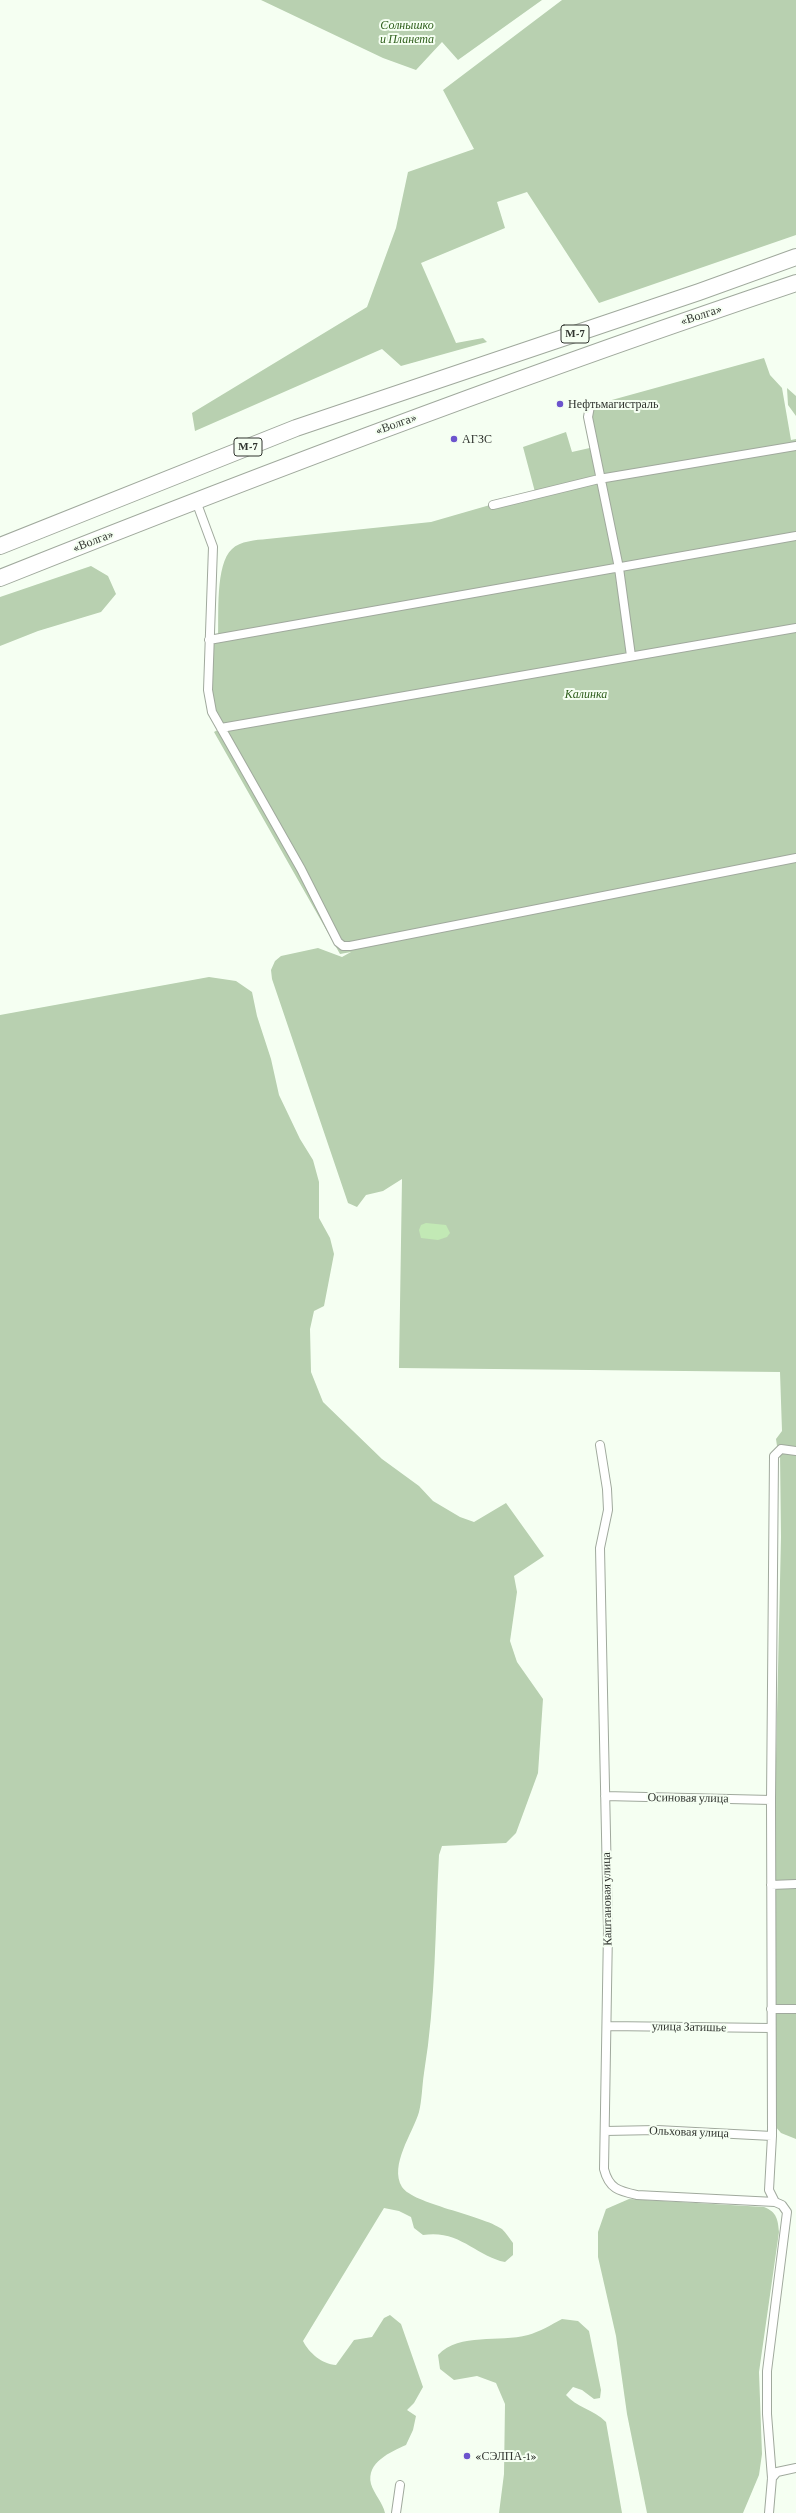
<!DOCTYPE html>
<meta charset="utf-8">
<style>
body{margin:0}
canvas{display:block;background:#f5fff2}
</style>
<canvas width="796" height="2513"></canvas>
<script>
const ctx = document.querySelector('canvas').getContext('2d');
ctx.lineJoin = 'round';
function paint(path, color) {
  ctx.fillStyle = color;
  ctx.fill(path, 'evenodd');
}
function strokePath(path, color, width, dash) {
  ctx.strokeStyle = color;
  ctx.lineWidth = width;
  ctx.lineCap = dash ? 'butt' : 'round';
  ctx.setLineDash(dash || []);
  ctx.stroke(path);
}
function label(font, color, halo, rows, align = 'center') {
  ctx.font = font + ' "Crimson Pro",serif';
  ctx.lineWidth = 4;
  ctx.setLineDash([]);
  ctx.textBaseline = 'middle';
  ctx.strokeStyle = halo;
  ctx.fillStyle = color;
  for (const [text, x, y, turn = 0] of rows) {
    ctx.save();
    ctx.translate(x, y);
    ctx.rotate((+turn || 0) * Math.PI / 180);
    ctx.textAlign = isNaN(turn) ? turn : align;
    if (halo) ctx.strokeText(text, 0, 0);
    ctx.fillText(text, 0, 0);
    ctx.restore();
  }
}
const green = new Path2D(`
 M261 0H542L458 60 442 42 416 70 383 58Z
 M562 0H796V235L599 303 527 192 497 202 505 228 421 263 456 343 483 338 487 342 401 366 382 349 195 431 192 413 367 307 396 228 408 172 474 149 443 90Z
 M764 358 770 375 782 388 791 440 796 439V1448L777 1446 776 1439 782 1431 780 1372 399 1368 402 1179 383 1191 366 1195 357 1207 348 1203 272 979 271 970 275 961 281 956 318 948 342 957 351 952 340 954 214 732 221 728 212 712 209 640 218 639C219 616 215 564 232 549 240 541 256 540 267 539L431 522 535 492 523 447 566 432 572 452 594 447 590 406Z
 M787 388 796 396V416L788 405Z
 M91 566 108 576 116 594 101 612 38 631 0 646V597Z
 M209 977 236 981 252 992 257 1016 271 1059 279 1095 300 1139 313 1160 319 1182V1218L330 1238 334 1254 324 1306 314 1311 310 1329 311 1372 323 1402 382 1459 419 1486 433 1501 460 1517 474 1522 506 1503 544 1556 514 1576 517 1592 510 1641 517 1662 543 1699 538 1773 516 1833 506 1843 442 1846 439 1855C435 1927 436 2001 424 2073 422 2086 422 2100 419 2112 413 2133 389 2165 402 2187 413 2204 482 2215 502 2229 506 2233 510 2239 513 2243V2255L505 2262C476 2256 459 2229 423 2235L414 2228 411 2217 399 2211 384 2208 303 2341C309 2353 322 2364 336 2365L354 2340 372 2337 384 2318 390 2315 401 2324 423 2387 414 2403 407 2410 416 2416 413 2430 406 2445C391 2452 366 2462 371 2484 374 2494 383 2503 385 2513H0V1015Z
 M780 1453 796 1454V2139L781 2133 775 2126V1803L781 1537Z
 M629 2199 764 2207C777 2212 778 2220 779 2232L759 2372 762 2454 759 2475 743 2513H647L627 2414 616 2336 598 2257V2232L606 2209Z
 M562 2319 578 2321 589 2331 601 2390 600 2398 594 2399 582 2390 573 2387 566 2395C576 2407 593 2409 606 2422L622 2513H499L504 2474 505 2404 496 2383 477 2376 454 2380 440 2369 438 2355C460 2332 499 2343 528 2335 539 2332 551 2325 562 2319Z`);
const water = new Path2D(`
 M426 1223 446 1225 450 1233 447 1237 438 1240 421 1238 419 1230 421 1225Z`);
const street = new Path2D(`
 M590 406 588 417 619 568 631 656
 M196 501 213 547 208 690 212 712 301 869 338 942 343 946H350L796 858
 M493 505 599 479 796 446
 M209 640 796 536
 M221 728 796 628
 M600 1445 607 1489 608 1510 600 1548 608 1930 604 2169C609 2189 619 2191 637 2195L775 2202
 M605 1796 771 1800
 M771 1885 796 1884
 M771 2009H796
 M607 2026 771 2028
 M605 2131 657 2130 772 2136
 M772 2478 777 2472 796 2468
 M396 2513 400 2485
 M769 2513 772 2478 767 2414V2371L787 2212 782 2205 775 2202 769 2190 772 2136 771 1800 774 1456 781 1449 796 1451`);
const highway = new Path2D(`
 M0 546 296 428 699 292 796 257
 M0 578C263 473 528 373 796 283`);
const markers = [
 [560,404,4,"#6c54cd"],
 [454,439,4,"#6c54cd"],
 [467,2456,4,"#6c54cd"]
];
const shields = [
 [575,334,28],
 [248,447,28]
];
const shieldNames = [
 ["М-7",575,334],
 ["М-7",248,447]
];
const parkNames = [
 ["Солнышко",407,25],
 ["и Планета",407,39],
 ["Калинка",586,694]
];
const streetNames = [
 ["«Волга»",701,315,-18],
 ["«Волга»",396,424,-20],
 ["«Волга»",93,541,-21],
 ["Осиновая улица",688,1798,1],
 ["Каштановая улица",607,1899,-91],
 ["улица Затишье",689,2027,1],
 ["Ольховая улица",689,2132,2]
];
const poiNames = [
 ["Нефтьмагистраль",568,404],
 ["АГЗС",462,439],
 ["«СЭЛПА-1»",475,2456]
];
paint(green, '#b8d0b0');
paint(water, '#c2e9b5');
strokePath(street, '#a0a99d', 10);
strokePath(highway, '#a0a99d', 18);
strokePath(street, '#fff', 8);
strokePath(highway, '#fff', 16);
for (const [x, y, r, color] of markers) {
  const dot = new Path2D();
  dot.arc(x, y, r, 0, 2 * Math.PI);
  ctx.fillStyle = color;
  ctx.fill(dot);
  strokePath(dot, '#f5fff2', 1.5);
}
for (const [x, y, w] of shields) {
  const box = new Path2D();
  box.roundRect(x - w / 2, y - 9, w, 18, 3);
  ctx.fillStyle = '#f5fff2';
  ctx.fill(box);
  strokePath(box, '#30342f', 1);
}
label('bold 11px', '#30342f', null, shieldNames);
label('italic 12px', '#2f5f1c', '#f5fff2', parkNames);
label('12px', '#30342f', '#f5fff2', streetNames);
label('12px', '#30342f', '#f5fff2', poiNames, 'left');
</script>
